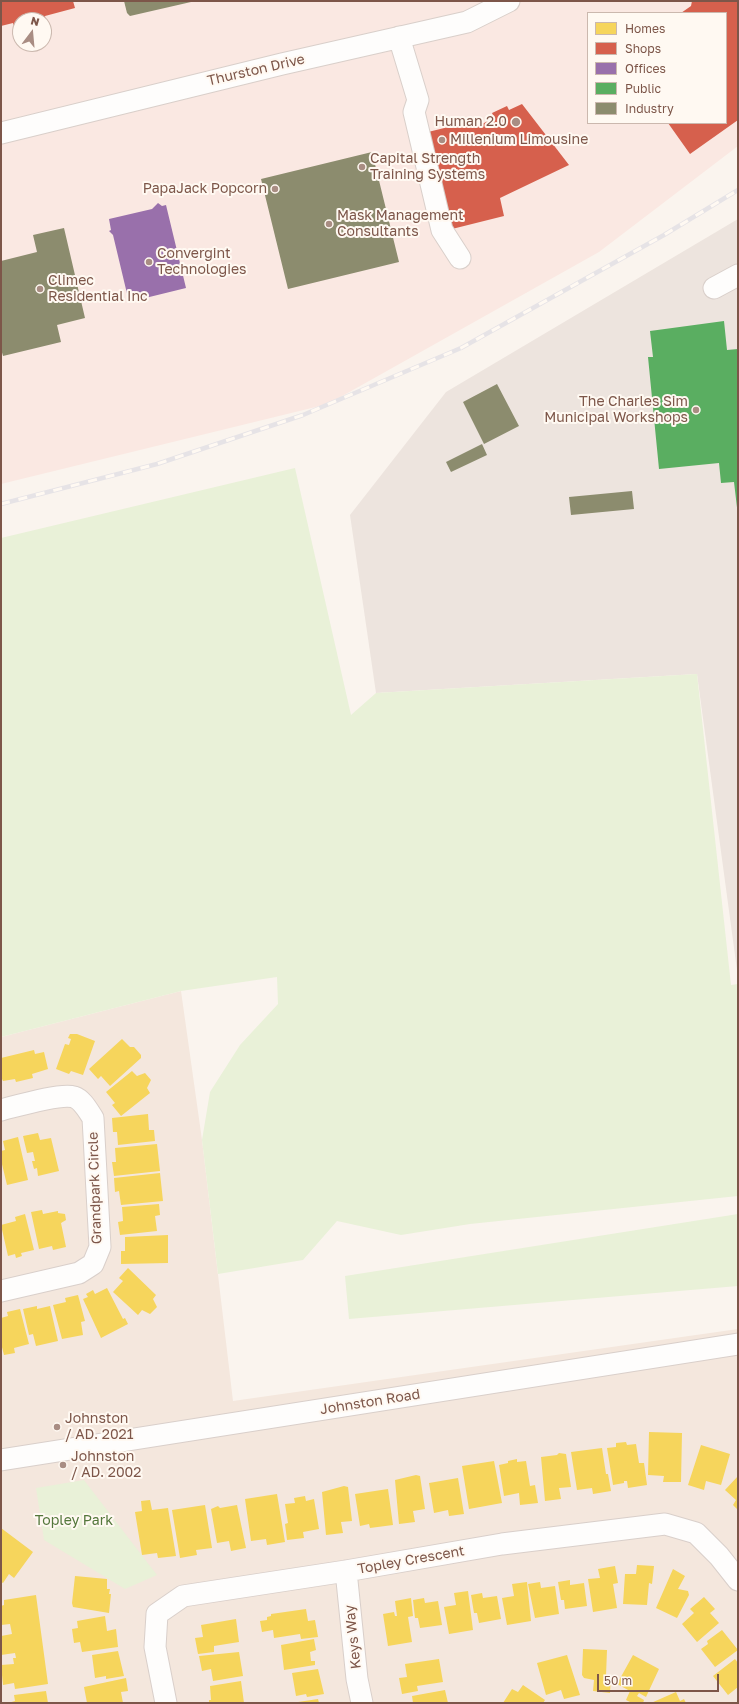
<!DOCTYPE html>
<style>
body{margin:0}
#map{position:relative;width:739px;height:1704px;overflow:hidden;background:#faf4ee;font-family:"Golos Text",sans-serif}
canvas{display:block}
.frame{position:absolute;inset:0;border:2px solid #7d5649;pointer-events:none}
.legend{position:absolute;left:587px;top:12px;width:140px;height:112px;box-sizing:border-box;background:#fff9f2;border:1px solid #cbb8ae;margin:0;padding:5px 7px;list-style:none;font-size:12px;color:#7d5649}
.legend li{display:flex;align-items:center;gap:8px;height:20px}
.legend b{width:20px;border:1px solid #cbb8ae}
.north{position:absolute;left:12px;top:12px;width:40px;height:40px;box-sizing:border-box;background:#fff9f2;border:1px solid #cbb8ae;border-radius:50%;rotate:16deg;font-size:11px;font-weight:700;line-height:16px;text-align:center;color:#7d5649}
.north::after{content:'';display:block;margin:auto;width:14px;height:18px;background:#a98d83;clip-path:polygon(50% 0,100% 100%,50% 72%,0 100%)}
.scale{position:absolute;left:597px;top:1674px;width:122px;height:18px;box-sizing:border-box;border:2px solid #7d5649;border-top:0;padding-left:5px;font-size:12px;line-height:14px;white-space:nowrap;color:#7d5649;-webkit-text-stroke:3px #fff9f2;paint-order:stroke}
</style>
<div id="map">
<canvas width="739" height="1704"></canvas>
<div class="frame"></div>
<ul class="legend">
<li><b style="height:11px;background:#f6d55c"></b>Homes</li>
<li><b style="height:11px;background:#d6604d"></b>Shops</li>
<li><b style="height:11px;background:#9970ab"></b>Offices</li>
<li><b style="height:11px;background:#5aae61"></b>Public</li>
<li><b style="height:11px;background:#8c8c6e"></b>Industry</li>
</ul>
<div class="north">N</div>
<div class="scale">50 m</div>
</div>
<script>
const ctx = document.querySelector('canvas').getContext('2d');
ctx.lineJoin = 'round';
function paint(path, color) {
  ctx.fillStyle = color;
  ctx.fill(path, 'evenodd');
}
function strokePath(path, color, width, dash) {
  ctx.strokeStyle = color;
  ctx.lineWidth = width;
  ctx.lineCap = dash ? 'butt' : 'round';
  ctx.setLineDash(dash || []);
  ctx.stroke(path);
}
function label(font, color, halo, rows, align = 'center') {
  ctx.font = font + ' "Golos Text",sans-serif';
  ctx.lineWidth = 4;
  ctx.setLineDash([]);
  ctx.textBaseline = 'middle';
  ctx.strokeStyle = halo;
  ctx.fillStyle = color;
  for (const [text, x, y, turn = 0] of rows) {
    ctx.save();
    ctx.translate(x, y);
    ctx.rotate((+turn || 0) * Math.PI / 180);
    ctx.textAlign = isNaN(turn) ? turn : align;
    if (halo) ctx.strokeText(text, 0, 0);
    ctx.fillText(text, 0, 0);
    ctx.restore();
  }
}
const residential = new Path2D(`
 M181 991 202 1140 233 1401 738 1329V1703H1V1037Z`);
const commercial = new Path2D(`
 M1 1H738V146L599 252 328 404 1 484ZM588 13H726V123H588ZM20 20H44V44H20Z`);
const industrial = new Path2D(`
 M738 219V970H737L697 674 376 693 350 515 446 392Z`);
const green = new Path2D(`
 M295 468 351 715 376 693 697 674 731 985 738 984V1196L470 1224 401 1235 337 1221 303 1260 218 1274 202 1140 210 1092 240 1045 278 1004 277 977 181 991 1 1037V538Z
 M738 1214V1286L349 1319 345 1276Z
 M84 1480 87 1484 157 1575 125 1589 44 1540 36 1488Z`);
const homes = new Path2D(`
 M70 1034H77L95 1041 83 1075 71 1071 69 1074 56 1069 65 1044 69 1045 71 1039 68 1038Z
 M122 1039 130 1047H134L141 1055V1058L110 1086 101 1076 98 1079 89 1069Z
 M34 1050 35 1054 44 1052 48 1069 32 1074 33 1078 16 1082 15 1079 3 1081 1 1077V1058Z
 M132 1071 137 1076 145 1073 151 1080 147 1088 150 1093 121 1116 112 1105 115 1103 106 1092Z
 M148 1114 149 1130H154L155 1141 118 1145 117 1132H113L112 1118Z
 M38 1133 40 1140 51 1138 59 1171 38 1176 37 1168 34 1169 32 1161H35L33 1152 27 1153 23 1136Z
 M18 1137 28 1180 7 1185 1 1160V1151L5 1150 3 1141Z
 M157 1144 160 1171 114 1176 112 1162H116L115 1148Z
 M160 1173 163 1201 121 1205 119 1191 115 1192 114 1178Z
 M159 1204 160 1215 155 1216 157 1231 120 1235 118 1222 123 1221 122 1207Z
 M42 1210 43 1214 58 1211V1213L65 1214 66 1220 61 1223 66 1247 53 1250 52 1246 39 1249 31 1212Z
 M25 1214 34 1250 21 1253 22 1256 16 1258 15 1254 8 1256 1 1225 16 1221 15 1217Z
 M168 1235V1263L121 1264V1251H125V1237Z
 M128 1268 156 1295 153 1299 157 1307 150 1314 142 1310 138 1315 113 1292 123 1281 119 1278Z
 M107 1288 123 1319 125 1318 128 1324 101 1338 83 1299 88 1297 86 1294 93 1290 95 1294Z
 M78 1295 85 1321 81 1322 83 1335 62 1339 53 1305 66 1302 65 1298Z
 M37 1306V1309L50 1306 58 1341 36 1346 33 1334 29 1335 23 1309Z
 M20 1309 29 1344 14 1348 15 1353 4 1355 1 1343V1318L8 1316 7 1312Z
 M649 1432 682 1433 681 1482H663L664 1476 648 1475Z
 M626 1442 627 1445 636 1444 639 1463H644L647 1485 628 1488 627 1481H624V1483L613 1485 607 1448 616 1447V1443Z
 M701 1445 730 1454 721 1485 706 1481 704 1490 688 1485Z
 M602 1448 606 1474H608L611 1491 593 1494 592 1488 577 1490 571 1452Z
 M559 1453 566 1454 571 1487 559 1488 561 1499 545 1501 541 1457 557 1455Z
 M517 1459V1462L526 1461 530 1486 535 1485 538 1503 520 1505 519 1493 504 1496 499 1465 508 1463V1461Z
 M494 1461 502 1503 469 1509 462 1466Z
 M416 1475 420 1476 425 1509 413 1511 415 1522 399 1524 395 1480Z
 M738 1476V1510L733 1505 736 1500 725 1490Z
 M458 1478 464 1514 449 1516 448 1510 434 1513 429 1483Z
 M344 1486 348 1487 352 1521 341 1522 343 1533 326 1535 322 1492Z
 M388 1489 393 1525 370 1528 369 1524 360 1526 355 1494Z
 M277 1494 285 1542 267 1545 266 1539 251 1541 245 1499Z
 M305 1496 306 1501 314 1499 319 1529 303 1532 304 1538 287 1540 285 1524 288 1523 285 1504 295 1503 294 1498Z
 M150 1500 152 1510 168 1508 176 1556 158 1558 157 1553 142 1555 135 1512 142 1511 141 1501Z
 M205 1505 212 1548 196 1550 197 1555 180 1558 172 1510Z
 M237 1505 246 1548 231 1551 229 1541 217 1543 211 1509 218 1506 220 1508Z
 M1 1528 33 1552 14 1578 9 1574 3 1583 1 1582Z
 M637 1565 654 1566 652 1584 649 1583 647 1605 623 1604 625 1574H636Z
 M615 1566 618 1583 613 1584 617 1608 593 1612 588 1579 600 1578 598 1569Z
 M673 1569 685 1576 678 1589 688 1591 689 1595 677 1618 656 1608Z
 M75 1576 107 1579V1589H110L109 1594H111L109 1613 73 1607 72 1603Z
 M570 1580V1585L584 1583 587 1606 565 1609 564 1600H561L558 1582Z
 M527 1582 531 1621 507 1625 502 1598 514 1596 512 1584Z
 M540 1582 541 1588 555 1586 559 1614 535 1618 528 1584Z
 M468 1591 473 1630 449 1634 444 1607 456 1605 454 1593Z
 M482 1593 483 1598 497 1596 501 1619 479 1623 477 1613H474L471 1595Z
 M36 1595 48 1684 15 1689 14 1683 3 1685 1 1665 14 1664 13 1658H16L15 1653 1 1655V1636L12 1634 10 1624 1 1625V1606L4 1605V1600Z
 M704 1597 715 1609 710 1613 719 1623 697 1642 682 1624 694 1613 690 1609Z
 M411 1598 413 1616 408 1617 412 1642 388 1646 383 1614 394 1612 395 1616H397L395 1601Z
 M424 1598 425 1603 438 1601 442 1625 420 1628 418 1618H415L413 1600Z
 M306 1609 308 1621 315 1620 318 1637 301 1639 300 1634 274 1638 273 1630 262 1632 260 1621 267 1620V1617L271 1616V1614Z
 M105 1616 107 1631 116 1629 118 1647 82 1652 80 1642 74 1643 72 1629 78 1628 77 1621Z
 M236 1619 239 1642 214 1646V1652L198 1654 195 1638 203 1637 201 1625Z
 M722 1630 738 1650 715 1667 701 1649 708 1644 707 1641Z
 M314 1639 316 1650 310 1652 311 1661H315V1665L284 1670 281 1645Z
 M583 1649 607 1650 606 1676H611L610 1693 593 1691 594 1680 584 1678 582 1675Z
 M118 1651 124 1676 106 1679V1676L95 1678 92 1655Z
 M239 1652 243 1676 213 1681 211 1669 202 1671 199 1656Z
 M567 1655 580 1695 564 1699 561 1690 546 1695 537 1663Z
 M633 1655 659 1669 646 1697 639 1693 637 1696 644 1700 643 1703H632L626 1700 630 1691 617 1684Z
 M439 1659 443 1682 417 1686 418 1691 402 1694 399 1678 407 1677 405 1664Z
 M735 1659 738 1663V1687L728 1695 713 1676Z
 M318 1669 324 1694 307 1697 306 1694 296 1696 292 1673Z
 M126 1678 128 1691 121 1692 123 1703H87L84 1687Z
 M241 1681 244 1703H209V1700H211L210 1686Z
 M523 1685 545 1700 543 1703H503L512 1689 518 1692Z
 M445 1690 448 1703H413L412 1696Z
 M46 1691 48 1703H8L15 1701 14 1695Z
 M676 1692 680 1701 684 1699 686 1703H651Z
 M318 1699 319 1703H298V1702Z`);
const shops = new Path2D(`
 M1 1H73L75 8 45 16 46 22H44L40 17 20 20 18 22 20 28 15 29 13 23 1 26Z
 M692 1H738V34L737 35 738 37V120L690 154 668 123H726V13H681L691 6Z
 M522 104 569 165 500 198 504 216 452 229 428 132 481 119 482 124 494 118 492 113 507 106 509 110Z`);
const offices = new Path2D(`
 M158 203 162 206 166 205 186 288 129 302 113 235 109 231 111 230 109 219 152 209Z`);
const public = new Path2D(`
 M724 321 727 350 738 349V516L734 482 721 483 719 463 659 469 648 357H653L650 331Z`);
const industry = new Path2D(`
 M124 1H191V2L130 16 127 13Z
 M372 152 399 262 288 289 261 179Z
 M64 228 85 318 57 325 61 342 3 356 1 349V261L37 252 33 235Z
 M497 384 519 426 484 444 463 402Z
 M482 444 487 455 451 472 446 462Z
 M632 491 634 509 571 515 569 497Z`);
const minor = new Path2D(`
 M399 37 418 100 414 112 442 230 460 258
 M1 133 282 64 467 22 509 1
 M714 288 738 275
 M1 1110C17 1106 60 1093 74 1097 83 1100 88 1111 93 1118L100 1247 93 1264 79 1273 1 1291
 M1 1460 738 1344
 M346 1571 357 1679 362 1703
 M166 1703 155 1647 157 1614 183 1596 346 1571 502 1544 665 1524 696 1533 719 1556 738 1580`);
const rail = new Path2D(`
 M1 504 157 464 303 415 461 348 664 235 738 190`);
const markers = [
 [516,122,5,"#a98d83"],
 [442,140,4,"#a98d83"],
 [362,167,4,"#a98d83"],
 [275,189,4,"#a98d83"],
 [329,224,4,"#a98d83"],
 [149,262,4,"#a98d83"],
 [40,289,4,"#a98d83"],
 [696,410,4,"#a98d83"],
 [57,1427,4,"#a98d83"],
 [63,1465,4,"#a98d83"]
];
const streetNames = [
 ["Thurston Drive",256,70,-13],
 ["Grandpark Circle",95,1188,-92],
 ["Johnston Road",370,1402,-9],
 ["Topley Crescent",411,1560,-10],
 ["Keys Way",353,1637,-96]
];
const poiNames = [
 ["Human 2.0",507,122,"right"],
 ["Millenium Limousine",450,140],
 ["Capital Strength",370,159],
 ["Training Systems",370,175],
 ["PapaJack Popcorn",267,189,"right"],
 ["Mask Management",337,216],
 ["Consultants",337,232],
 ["Convergint",157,254],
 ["Technologies",157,270],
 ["Climec",48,281],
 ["Residential Inc",48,297],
 ["The Charles Sim",688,402,"right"],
 ["Municipal Workshops",688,418,"right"],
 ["Johnston",65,1419],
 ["/ AD. 2021",65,1435],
 ["Johnston",71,1457],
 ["/ AD. 2002",71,1473]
];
const parkNames = [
 ["Topley Park",74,1521]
];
paint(residential, '#f4e7dd');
paint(commercial, '#fae8e2');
paint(industrial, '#ede4de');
paint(green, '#e9f1d8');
paint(homes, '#f6d55c');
paint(shops, '#d6604d');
paint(offices, '#9970ab');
paint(public, '#5aae61');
paint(industry, '#8c8c6e');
strokePath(minor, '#d9cfca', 23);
strokePath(minor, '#fefdfc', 21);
strokePath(rail, '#e6e3e6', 4.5);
strokePath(rail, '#fff9f2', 3, [9]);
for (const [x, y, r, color] of markers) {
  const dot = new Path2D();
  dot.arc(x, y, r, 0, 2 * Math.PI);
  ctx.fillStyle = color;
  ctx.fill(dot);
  strokePath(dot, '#fff9f2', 1.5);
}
label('14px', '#7d5649', '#fff9f2', streetNames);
label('14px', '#7d5649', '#fff9f2', poiNames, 'left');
label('14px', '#53773b', '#fff9f2', parkNames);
</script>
